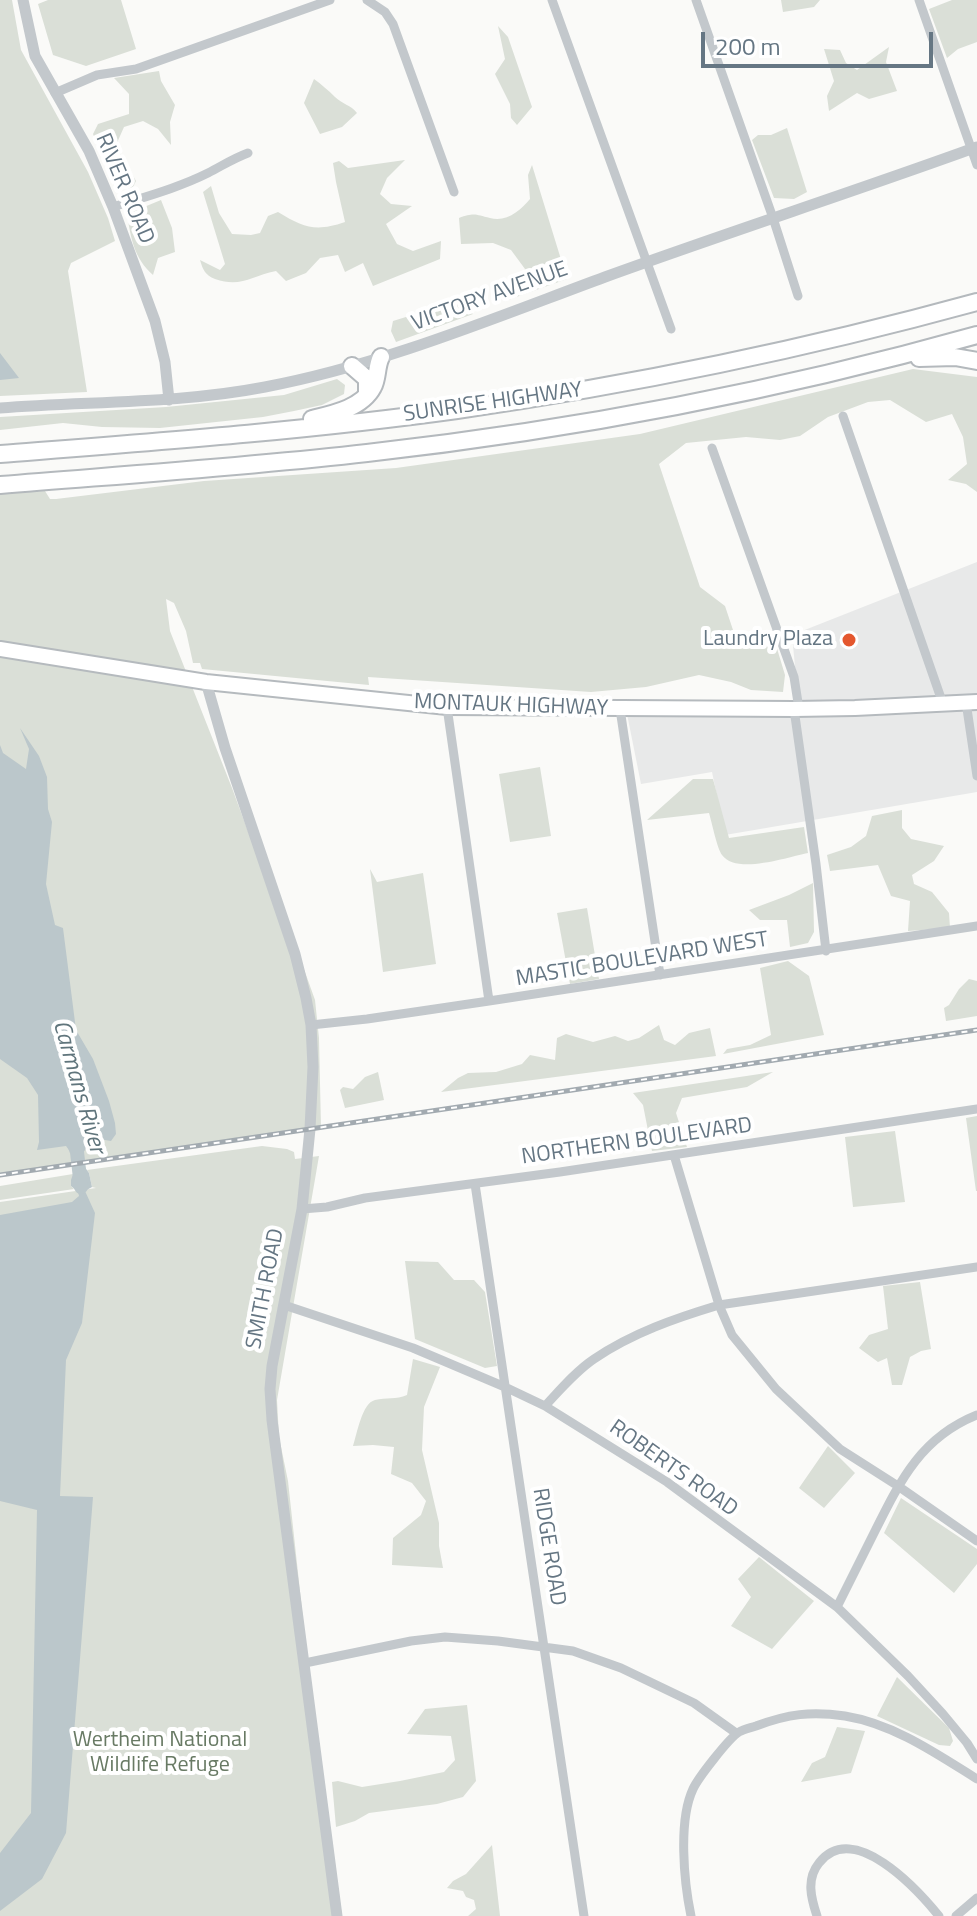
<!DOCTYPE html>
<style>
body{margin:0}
#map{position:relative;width:977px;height:1916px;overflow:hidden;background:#fafaf8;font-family:"Titillium Web",sans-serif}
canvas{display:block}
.scale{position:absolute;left:701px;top:32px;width:232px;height:36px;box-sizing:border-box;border:4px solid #657683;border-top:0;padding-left:10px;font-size:24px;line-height:28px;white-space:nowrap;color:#657683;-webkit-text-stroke:6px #fff;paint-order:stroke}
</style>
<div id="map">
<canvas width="977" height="1916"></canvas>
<div class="scale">200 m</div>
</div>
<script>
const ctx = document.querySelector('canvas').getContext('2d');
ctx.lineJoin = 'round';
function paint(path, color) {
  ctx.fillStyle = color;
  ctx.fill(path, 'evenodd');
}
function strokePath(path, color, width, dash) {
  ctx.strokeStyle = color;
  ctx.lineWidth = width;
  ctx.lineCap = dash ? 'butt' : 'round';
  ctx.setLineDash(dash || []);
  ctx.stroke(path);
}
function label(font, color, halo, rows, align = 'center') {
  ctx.font = font + ' "Titillium Web",sans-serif';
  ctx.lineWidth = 8;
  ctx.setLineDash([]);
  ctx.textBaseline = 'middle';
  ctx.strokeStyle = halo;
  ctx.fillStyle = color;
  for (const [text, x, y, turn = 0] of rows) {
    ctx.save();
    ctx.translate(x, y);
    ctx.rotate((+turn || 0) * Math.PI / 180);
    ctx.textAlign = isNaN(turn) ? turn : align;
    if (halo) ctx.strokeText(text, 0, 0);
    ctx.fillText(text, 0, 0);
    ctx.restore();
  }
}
const built = new Path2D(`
 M977 562V792L725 835 712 772 641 784 624 699 794 709 799 708 792 635Z`);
const green = new Path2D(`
 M0 0H12L21 50 88 172 108 218 115 241 71 263 68 271 87 392 0 396Z
 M48 0H121L136 49 86 66 53 55 38 4Z
 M781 0H820L814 7 783 12Z
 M952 0H977V42L958 49 947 58 929 9Z
 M498 26 508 37 532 107 517 125 511 118 510 104 495 74 505 59Z
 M889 47 886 62 897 91 869 99 857 93 829 111 827 96 834 81 824 49 840 50 846 63 857 70Z
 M159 71 161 81 175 105 170 122 171 145 158 129 143 121 124 127 116 145 136 181 132 189 115 188 93 134 98 124 129 114V94L114 78Z
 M314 79C322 85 328 90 335 97 342 104 351 105 357 113L342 127 320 134 304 103Z
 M787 128 807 192 794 199 774 198 752 140 758 135H771Z
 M405 160 387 178 380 194 391 204 412 206 386 224 397 244 413 251 441 241 440 259 373 286 363 263 345 272 338 255 320 258 306 273 286 281 276 271C251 276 241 288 215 279 205 275 203 270 200 260L220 270 225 264 203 192 211 186 219 213 232 234 251 235 260 233 268 216 278 212C304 228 316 232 345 222L336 182 333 163 339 161 348 168Z
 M532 165 567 279 508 300 506 290 521 280 525 269 511 250 493 243 461 244 459 218C475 212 476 215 490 218 506 223 521 210 530 199L528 175Z
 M161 200 172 228 175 252 158 258 153 275C134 258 131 239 127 214Z
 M451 303 463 305 473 314 396 342 391 331 393 321Z
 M913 369 977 377V492L966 484 948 480 967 464 963 437 952 414 926 422 890 400 868 402 828 417 800 436 780 440 746 437 686 443 659 464 700 587 725 606 733 630 756 638 763 633 772 632 785 675 783 692 751 690 731 682 699 675 646 687 591 692 368 677 369 685 202 669 200 663H193L186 631 174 603 166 599 170 631 232 788 256 853 300 958 315 1000 319 1038 321 1128 0 1174V494L45 491 50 499H56L204 481 396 468 640 434Z
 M337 379 345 385 344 394 322 405 294 411 263 417 160 428 102 427 63 423 0 430V417L166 407 284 395Z
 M540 767 551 836 510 842 499 774Z
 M693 779H713L729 838 804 827 808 853C788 857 736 875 722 855 717 848 712 823 709 813L647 820Z
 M902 810V828L911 839 944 846 934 861 912 875 914 884 932 892 949 913 950 928 908 931 910 901 891 896 878 865 830 871 827 855 851 847 866 836 872 816Z
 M370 869 377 882 423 873 436 964 383 972Z
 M813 883 814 932 808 943 790 947 787 920H760L749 910 789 895Z
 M587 908 599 979 570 984 557 913Z
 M788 961 809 976 824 1035 723 1054 727 1049 750 1045 771 1035 760 968Z
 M969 979 977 981V1016L946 1021 944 1008 949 1005 959 989Z
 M659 1025 664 1040 675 1045 689 1033 710 1028 716 1056 441 1092 458 1078 468 1073 496 1072 522 1064 530 1055 555 1060 557 1038 566 1034 593 1042 615 1036 628 1041 639 1038Z
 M378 1072 384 1100 345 1108 340 1090 343 1087 353 1089 365 1077Z
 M773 1072 747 1087 682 1098 676 1113 687 1147 652 1151 643 1105 633 1093Z
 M977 1116V1191H976L966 1118Z
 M895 1131 905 1202 853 1207 845 1137Z
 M262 1146 287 1149 294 1152 295 1159 319 1156 277 1400 279 1437 288 1481 305 1637 342 1916H0V1202L96 1188 92 1187 89 1173 87 1170Z
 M73 1174 71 1186 74 1189 0 1200V1186Z
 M405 1261 438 1262 454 1280H474L485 1292 497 1366 485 1368 415 1339Z
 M920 1282 931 1349 921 1351 910 1357 902 1385H892L887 1358 878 1362 859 1348 869 1335 888 1329 883 1286Z
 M413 1359 440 1367 424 1407 422 1450 439 1523V1546L443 1568 392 1565 393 1538 421 1515 426 1501 412 1483 391 1474 394 1447 373 1445 353 1446C357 1434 362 1403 375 1400 386 1397 396 1400 407 1395Z
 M828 1446 855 1473 824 1508 799 1488Z
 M901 1498 977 1549V1564L954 1593 884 1533Z
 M759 1557 814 1601 772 1649 731 1626 751 1597 738 1579Z
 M897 1677 949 1728 953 1741 950 1746 939 1745 877 1716Z
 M467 1705 476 1781 463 1797 437 1804 369 1813 355 1821 336 1827 332 1782 338 1781 362 1787 400 1781 444 1772 455 1760 451 1736 407 1734 425 1709Z
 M837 1727 865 1731 851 1773 801 1782 812 1763 825 1757Z
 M492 1845 500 1916H468L476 1909 474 1900 466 1897 463 1891 447 1888 453 1881 466 1874Z`);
const water = new Path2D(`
 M0 353 19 378 0 380Z
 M20 728 39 756 47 777 48 809 52 822 46 884 55 925 63 928 76 1030 93 1059 109 1101 115 1123 116 1134 111 1141 93 1138 83 1153 72 1154 66 1146 37 1150 39 1142 38 1095 27 1078 0 1059V745L3 753 26 769 29 749Z
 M84 1166 89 1173 92 1187 85 1191 95 1213 82 1323 66 1360 60 1496 93 1497 66 1833 42 1879 0 1911V1853L31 1813 37 1510 0 1501V1215L72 1202 79 1196 78 1192 71 1186V1180L75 1168Z`);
const river = new Path2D(`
 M71 1136 77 1152 81 1187`);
const minor = new Path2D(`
 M367 0 385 12 393 24 454 192
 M552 0 671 329
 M696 0 773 218 798 296
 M919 0 977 165
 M55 93 97 75 136 69 330 0
 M113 207C144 197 178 188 208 173 222 166 232 159 248 153
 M843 416 943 704
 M712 448 794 677 799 709
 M966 702 977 776
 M447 707 489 1001
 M620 709 660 975
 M794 709 816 864 826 951
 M311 1025 367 1019 489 1001 977 926
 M674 1155 719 1305 732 1335 776 1389 840 1449 898 1486 977 1541
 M475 1184 584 1916
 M302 1209 327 1207 365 1198 560 1172 977 1109
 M284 1305 413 1348 505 1387 545 1406 667 1482 837 1607 908 1676 943 1714 967 1743 977 1759
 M545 1406C560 1390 576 1371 594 1359 632 1333 676 1318 719 1305L977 1267
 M837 1607C850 1581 863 1555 876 1529 901 1479 922 1437 977 1415
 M305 1663 411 1641 445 1637 498 1641 573 1651 621 1668 694 1703 736 1733
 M691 1916C684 1882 678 1821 693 1789 698 1778 729 1738 739 1732 744 1729 750 1728 756 1726 788 1714 811 1711 845 1716 894 1724 937 1754 977 1779
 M817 1916C811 1898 806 1879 819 1863 853 1819 917 1889 939 1916
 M956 1916 977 1898`);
const tertiary = new Path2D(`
 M23 0 35 56 89 151 113 207 155 321 165 362 169 400
 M0 408C89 401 177 404 265 387 382 365 494 318 605 277 729 232 853 192 977 147
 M206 682 225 748 295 954 306 998 311 1025 313 1067 310 1129 302 1209 272 1366 270 1389 272 1420 337 1916`);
const primary = new Path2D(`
 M0 649 206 682 447 707 794 709 855 708 977 702`);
const motorway = new Path2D(`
 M919 358 955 357 977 361
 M352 366 367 379V394
 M312 419C333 414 362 408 373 387 378 378 376 367 381 357
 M0 454C153 442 305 431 457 410 632 385 806 349 977 302
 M0 485C122 475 245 467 367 453 573 430 778 391 977 335`);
const rail = new Path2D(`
 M0 1175 977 1030`);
const markers = [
 [849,640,8,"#e4572e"]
];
const streetNames = [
 ["RIVER ROAD",124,189,67],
 ["VICTORY AVENUE",490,297,-20],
 ["SUNRISE HIGHWAY",493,403,-8],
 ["MONTAUK HIGHWAY",511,706,2],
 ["MASTIC BOULEVARD WEST",642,960,-9],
 ["NORTHERN BOULEVARD",637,1142,-8],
 ["SMITH ROAD",266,1289,-79],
 ["ROBERTS ROAD",673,1469,35],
 ["RIDGE ROAD",548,1547,81]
];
const poiNames = [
 ["Laundry Plaza",833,640]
];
const parkNames = [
 ["Wertheim National",160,1741],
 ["Wildlife Refuge",160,1766]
];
const waterNames = [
 ["Carmans River",78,1087,74]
];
paint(built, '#e8e9e9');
paint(green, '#dadfd7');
paint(water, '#bbc7cb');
strokePath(river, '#bbc7cb', 14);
strokePath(primary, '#b5babe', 18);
strokePath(motorway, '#b4b9bd', 20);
strokePath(minor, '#c3c8cc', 9);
strokePath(tertiary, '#c3c8cc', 11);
strokePath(primary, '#fff', 14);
strokePath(motorway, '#fff', 16);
strokePath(rail, '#a2aab0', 5);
strokePath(rail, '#fff', 2, [6]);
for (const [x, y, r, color] of markers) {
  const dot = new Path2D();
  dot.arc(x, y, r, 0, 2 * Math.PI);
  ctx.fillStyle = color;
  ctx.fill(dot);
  strokePath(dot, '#fff', 3);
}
label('22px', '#657683', '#fff', streetNames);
label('22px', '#657683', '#fff', poiNames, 'right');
label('22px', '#687a64', '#fff', parkNames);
label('italic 24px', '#60757c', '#fff', waterNames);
</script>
